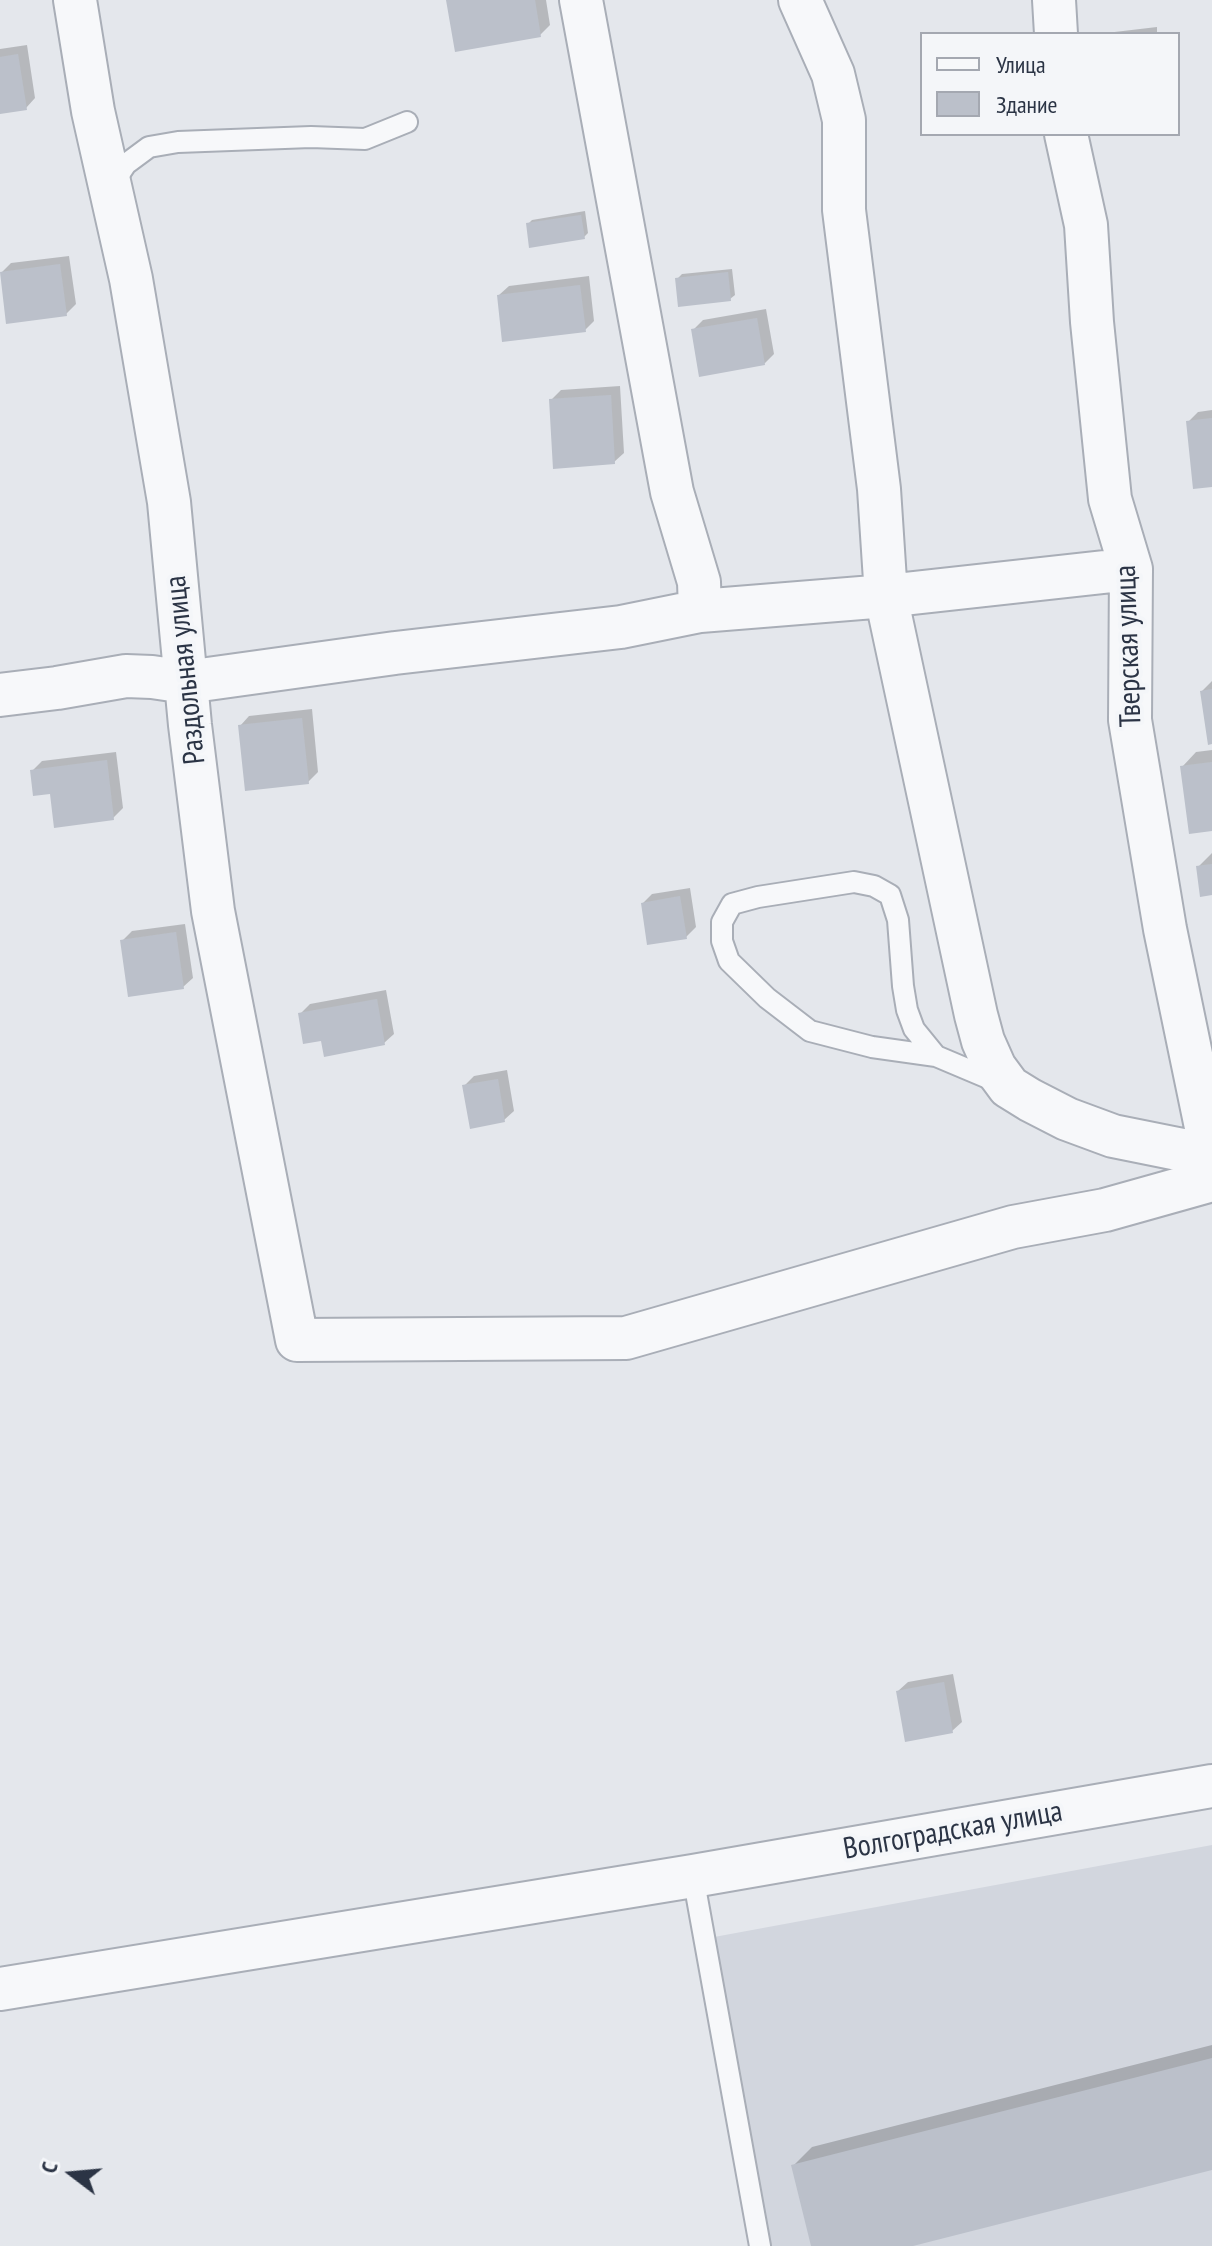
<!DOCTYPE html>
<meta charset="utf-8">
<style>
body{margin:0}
#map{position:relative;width:1212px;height:2246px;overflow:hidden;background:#e4e7ec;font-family:"PT Sans Narrow",sans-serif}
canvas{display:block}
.legend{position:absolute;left:920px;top:32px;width:260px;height:104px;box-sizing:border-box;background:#f4f6f9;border:2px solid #a4a8b1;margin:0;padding:10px 14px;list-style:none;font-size:24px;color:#2b3445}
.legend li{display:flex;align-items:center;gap:16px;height:40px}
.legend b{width:40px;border:2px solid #a4a8b1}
.north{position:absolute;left:32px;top:2134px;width:80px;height:80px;-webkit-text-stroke:6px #f4f6f9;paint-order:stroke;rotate:286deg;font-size:22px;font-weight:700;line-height:32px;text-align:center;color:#2b3445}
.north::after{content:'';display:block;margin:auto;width:28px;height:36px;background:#2b3445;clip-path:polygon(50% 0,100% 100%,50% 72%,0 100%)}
</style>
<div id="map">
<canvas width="1212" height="2246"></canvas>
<ul class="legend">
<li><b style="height:10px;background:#f7f8fa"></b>Улица</li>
<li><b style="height:22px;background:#bbc0ca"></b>Здание</li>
</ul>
<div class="north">С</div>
</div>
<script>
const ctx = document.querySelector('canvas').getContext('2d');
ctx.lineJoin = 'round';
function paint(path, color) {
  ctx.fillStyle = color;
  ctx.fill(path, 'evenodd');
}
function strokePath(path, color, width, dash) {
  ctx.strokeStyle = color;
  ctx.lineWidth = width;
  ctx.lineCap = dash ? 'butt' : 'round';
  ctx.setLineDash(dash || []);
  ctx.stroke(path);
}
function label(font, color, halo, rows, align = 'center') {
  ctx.font = font + ' "PT Sans Narrow",sans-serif';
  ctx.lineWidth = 8;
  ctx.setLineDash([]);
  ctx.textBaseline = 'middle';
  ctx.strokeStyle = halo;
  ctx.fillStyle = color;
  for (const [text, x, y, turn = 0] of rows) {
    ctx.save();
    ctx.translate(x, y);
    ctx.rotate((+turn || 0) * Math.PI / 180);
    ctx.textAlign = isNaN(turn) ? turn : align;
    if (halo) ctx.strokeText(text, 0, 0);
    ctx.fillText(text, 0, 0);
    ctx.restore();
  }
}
const built = new Path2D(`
 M1212 1845V2246H760L698 1940Z`);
const shadow = new Path2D(`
 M448 0H546L550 25 540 35Z
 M1157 27V34H1105L1106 33Z
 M27 45 35 98 26 108 0 112V49Z
 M585 211 588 233 584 237 528 224 532 220Z
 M69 256 76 304 66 314 1 273 11 263Z
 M732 269 735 295 730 299 677 279 682 274Z
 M589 276 594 321 585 330 499 295 509 286Z
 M766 309 774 354 764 364 693 330 703 320Z
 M620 386 624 453 614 462 551 400 561 390Z
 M1212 410V485L1188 422 1198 412Z
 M1212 681V742L1202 691Z
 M312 709 318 772 308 782 240 726 249 716Z
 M1212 750V829L1182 767 1196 752Z
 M116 752 123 808 113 818 51 792 32 771 42 761Z
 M1212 853V893L1198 867Z
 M690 888 696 927 686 937 643 903 652 894Z
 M185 924 193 978 183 987 122 941 132 931Z
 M386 990 394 1034 384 1043 322 1038 300 1014 310 1004Z
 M507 1070 514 1111 504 1120 464 1086 474 1076Z
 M953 1674 962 1722 952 1731 898 1691 908 1682Z
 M1212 2045V2168L905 2246H813L793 2166 812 2147Z`);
const building = new Path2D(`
 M446 0H535L541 37 455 52Z
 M18 54 27 110 0 114V57Z
 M581 215 585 239 529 248 526 223Z
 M60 264 67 316 6 324 0 272Z
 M728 272 731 301 678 307 675 278Z
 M580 285 586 332 502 342 497 295Z
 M757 318 765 365 699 377 691 329Z
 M611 395 615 464 553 469 549 399Z
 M1212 418V487L1193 489 1186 421Z
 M1212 689V744L1208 745 1200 691Z
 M302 718 309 784 245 791 238 725Z
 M107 760 114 820 54 828 50 794 33 796 30 770Z
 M1212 762V831L1189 834 1180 766Z
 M1212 864V895L1200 897 1196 866Z
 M680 896 687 939 647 945 641 903Z
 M176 932 184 989 128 997 120 940Z
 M377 999 385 1045 324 1057 321 1041 303 1044 298 1013Z
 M498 1079 505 1122 470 1129 462 1085Z
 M944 1682 953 1733 905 1742 896 1691Z
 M1212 2058V2170L913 2246H811L791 2165Z`);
const service = new Path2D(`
 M112 185 126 164 149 147 178 142 311 137 365 139 407 122
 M936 1056 914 1029 907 1010 903 986 898 920 890 895 874 886 854 882 758 897 732 904 722 922V941L729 961 767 998 810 1031 872 1047 936 1056 1000 1083
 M693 1876 760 2246`);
const minor = new Path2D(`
 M75 0 93 111 131 279 169 502 190 725 213 911 297 1340 626 1338 1013 1227 1105 1210 1212 1180
 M581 0 672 492 699 582 700 611 886 596 976 1015 983 1041 995 1068 1009 1087 1030 1100 1067 1119 1113 1136 1212 1156
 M800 0 833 74 844 120V210L879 489 886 596 1131 569
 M1054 0 1056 34
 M1066 134 1086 225 1092 322 1110 499 1131 569 1130 720 1165 929 1212 1156
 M0 695 57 688 126 676 152 677 186 682 395 653 621 627 700 611
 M0 1989 693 1876 1212 1786`);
const streetNames = [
 ["Тверская улица",1129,646,-92],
 ["Раздольная улица",186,670,-96],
 ["Волгоградская улица",953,1831,-10]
];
paint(built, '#d2d6de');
paint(shadow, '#0003');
paint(building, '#bbc0ca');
strokePath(service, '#a9aeb7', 24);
strokePath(minor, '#a9aeb7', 46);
strokePath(service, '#f7f8fa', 20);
strokePath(minor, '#f7f8fa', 42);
label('30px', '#2b3445', '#f4f6f9', streetNames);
</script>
